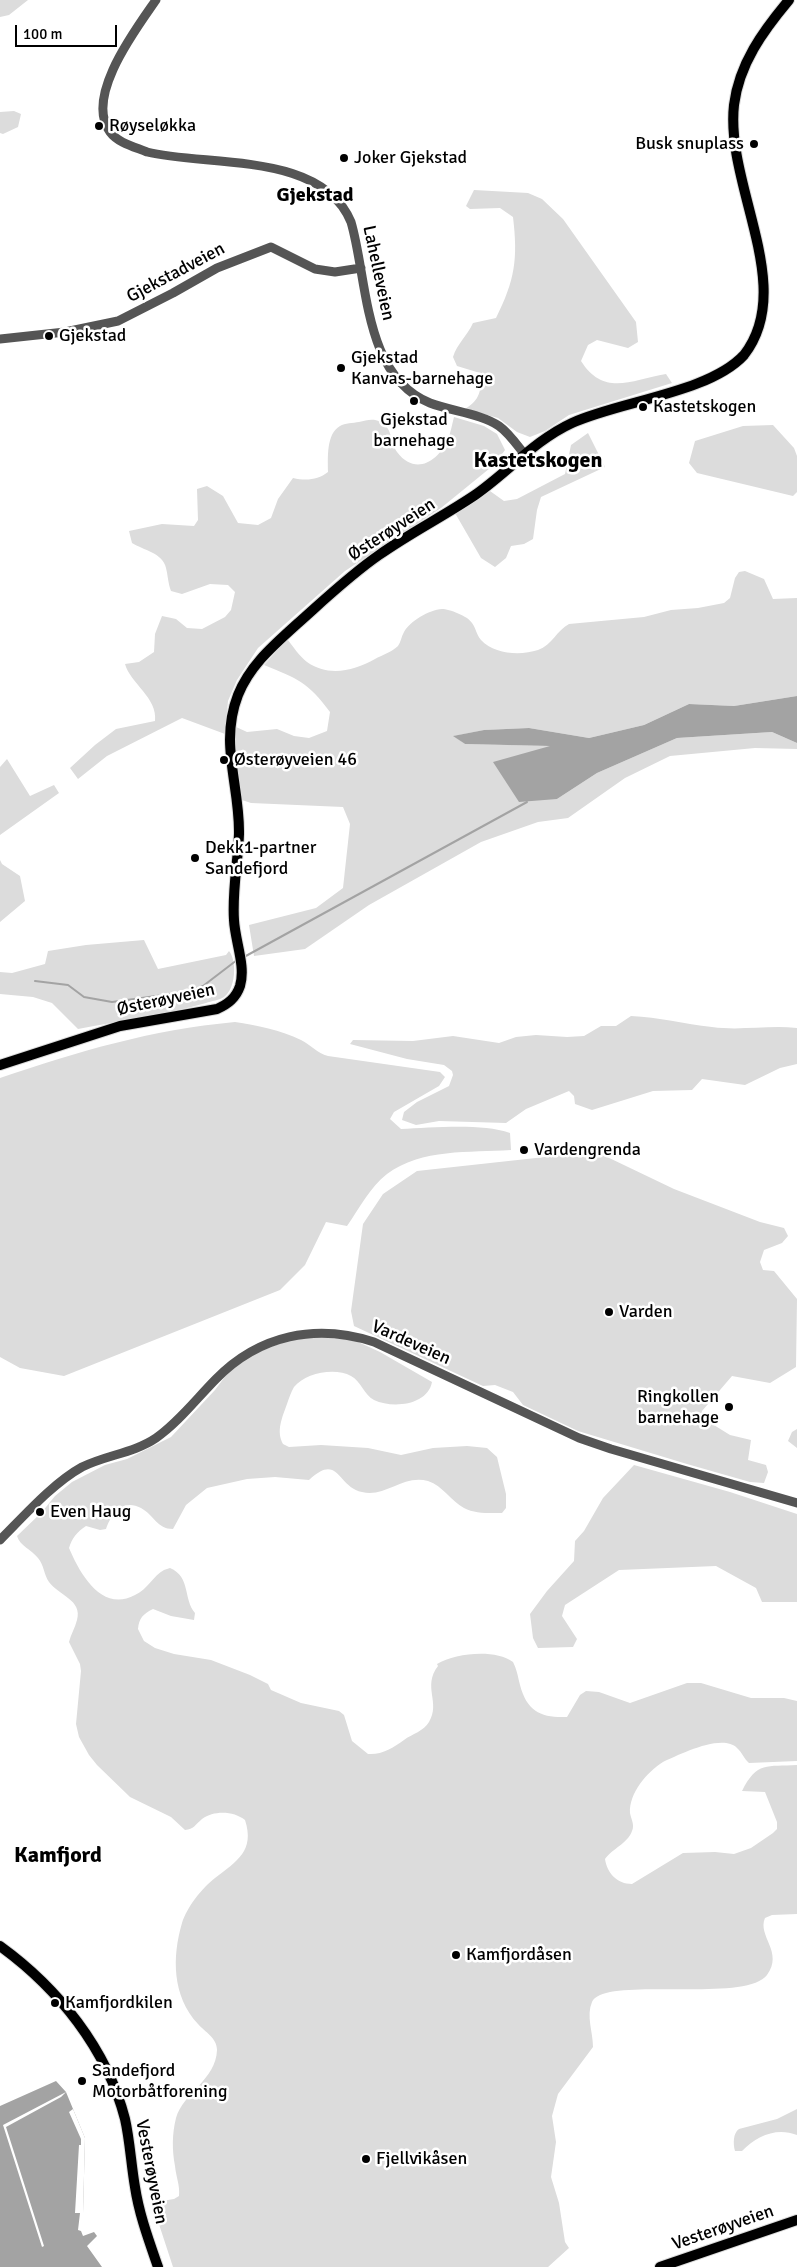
<!DOCTYPE html>
<meta charset="utf-8">
<style>
body{margin:0}
#map{position:relative;width:797px;height:2267px;overflow:hidden;background:#fff;font-family:Signika,sans-serif}
canvas{display:block}
.scale{position:absolute;left:15px;top:25px;width:102px;height:22px;box-sizing:border-box;border:2px solid #000;border-top:0;padding-left:6px;font-size:15px;line-height:18px;white-space:nowrap;color:#000;-webkit-text-stroke:4px #fff;paint-order:stroke}
</style>
<div id="map">
<canvas width="797" height="2267"></canvas>
<div class="scale">100 m</div>
</div>
<script>
const ctx = document.querySelector('canvas').getContext('2d');
ctx.lineJoin = 'round';
function paint(path, color) {
  ctx.fillStyle = color;
  ctx.fill(path, 'evenodd');
}
function strokePath(path, color, width, dash) {
  ctx.strokeStyle = color;
  ctx.lineWidth = width;
  ctx.lineCap = dash ? 'butt' : 'round';
  ctx.setLineDash(dash || []);
  ctx.stroke(path);
}
function label(font, color, halo, rows, align = 'center') {
  ctx.font = font + ' Signika,sans-serif';
  ctx.lineWidth = 5;
  ctx.setLineDash([]);
  ctx.textBaseline = 'middle';
  ctx.strokeStyle = halo;
  ctx.fillStyle = color;
  for (const [text, x, y, turn = 0] of rows) {
    ctx.save();
    ctx.translate(x, y);
    ctx.rotate((+turn || 0) * Math.PI / 180);
    ctx.textAlign = isNaN(turn) ? turn : align;
    if (halo) ctx.strokeText(text, 0, 0);
    ctx.fillText(text, 0, 0);
    ctx.restore();
  }
}
const green = new Path2D(`
 M0 0H28L9 15 0 17Z
 M14 111 21 114 18 127 3 134 0 133V112Z
 M474 190 528 193 542 199 563 219 636 322 638 342 628 348 597 340 588 345 581 361C604 397 631 380 666 374L672 383 569 415 545 431 530 437 517 432 498 418 465 409C480 400 482 390 480 373L457 366 453 357C457 344 467 336 473 323L496 318C515 280 518 259 513 217L500 208 470 209 466 206Z
 M454 417 484 426 497 434 505 450 495 464 441 508 345 571 258 648 237 680 228 701 225 734 182 718 107 756 78 779 70 768 95 745 116 729 155 721C158 698 130 683 125 664L139 662 154 652 155 634 162 616 176 619 187 628 202 629 225 617 231 610 235 592 228 585 210 584 182 594 171 591C168 583 168 576 166 568 163 553 143 550 132 543L129 531 162 524 194 526 198 520 197 489 207 486 223 496 238 523 258 525 271 518 278 499 293 478C306 481 318 480 328 472 328 458 326 434 340 426 345 423 353 423 359 422 367 420 373 418 381 422 393 429 390 442 397 452 415 476 438 462 448 439 451 432 452 424 454 417Z
 M773 425 794 448 797 456V492L793 496 697 473 689 463 695 441 743 426Z
 M588 433 605 467 541 497 537 510 533 539 524 544 511 546 506 558 495 567 481 558 455 513 490 491 504 501 517 499 565 474 571 445Z
 M745 571 764 579 773 599 797 598V696L734 706 689 704 644 725 589 738 529 728 484 730 454 736 465 744 553 746 557 799 597 773 677 738 772 732 797 743V749L755 748 670 756 625 778 568 818 538 822 481 842 369 905 305 949 254 956 249 925 316 908 343 888 350 824 343 807 251 803 239 799 230 743 234 726 247 732 277 729 294 736 309 738 327 731 330 712C308 682 298 679 264 665L287 639C293 646 299 656 307 662 328 677 354 671 375 659 382 655 392 652 398 646 401 642 401 637 404 632 410 621 429 610 442 609 449 609 468 616 472 623 476 628 476 634 481 640 494 654 520 656 538 650 552 645 557 630 569 624L644 617 671 610 698 608 724 603 730 598 735 578 739 572Z
 M7 759 30 796 54 785 59 793 0 835V767Z
 M0 860 2 864 20 876 25 901 0 922Z
 M144 940 158 969 226 955 229 951C237 960 236 989 224 997 220 1000 211 1001 206 1003 164 1015 120 1021 78 1029L52 1003 33 997 0 994V972L12 973 45 964 48 951 86 945Z
 M631 1016C659 1017 684 1024 712 1027 740 1031 768 1025 797 1028V1064L780 1068 745 1085 702 1079 692 1090 653 1091 592 1110 575 1104 574 1096 569 1091 526 1109 506 1123 439 1121 416 1125 402 1120 404 1112 417 1102 449 1086 453 1075 452 1071 444 1065 407 1059 350 1044 353 1040 413 1041 453 1036 499 1043 516 1037 536 1035 567 1037 584 1036 601 1026H616Z
 M235 1022C256 1025 281 1030 301 1040 311 1045 317 1053 328 1056L440 1072 445 1077 439 1086 394 1112 390 1119 401 1129C432 1128 481 1123 510 1133L511 1150C469 1153 422 1148 387 1174 370 1187 359 1209 347 1226L326 1222 305 1265 280 1290 64 1376 20 1368 0 1357V1078C80 1051 150 1030 235 1022Z
 M567 1151 603 1155 674 1189 760 1222 784 1228 788 1236 782 1243 764 1250 760 1262 763 1270 774 1271 797 1299 796 1367 770 1383 732 1376 702 1411 701 1417 730 1435 751 1440 748 1460 766 1465 768 1472 764 1483 750 1482 687 1464 578 1431 523 1405 513 1392 495 1385 483 1386 354 1326 351 1311 363 1224 383 1194 417 1171 545 1157Z
 M311 1334 356 1341 380 1352 432 1382C428 1405 393 1409 374 1400 364 1395 361 1381 351 1376 335 1367 305 1373 294 1387 291 1392 289 1398 287 1404 282 1418 276 1431 283 1444L289 1447 321 1445 368 1448 401 1455 433 1448 467 1446 487 1448 497 1457 506 1494V1508L502 1513C490 1513 475 1514 464 1508 451 1501 443 1486 428 1481 403 1474 385 1498 362 1492 337 1487 339 1452 309 1480L275 1477 247 1479 207 1488 186 1505 173 1529C157 1529 154 1515 141 1508 123 1498 111 1514 106 1529L100 1530 86 1526C77 1532 72 1538 69 1548 80 1574 102 1613 135 1595 148 1589 153 1576 164 1570L170 1568C191 1577 183 1599 195 1613L194 1620 171 1616 153 1609C143 1614 139 1618 138 1629L144 1641 155 1648 174 1654 211 1660 250 1675 268 1684 271 1690 301 1703 339 1711 344 1715 352 1741 368 1754C382 1755 393 1748 404 1740 412 1734 424 1731 429 1722 441 1702 422 1687 438 1666L437 1664C456 1653 495 1649 513 1662 517 1670 518 1677 520 1685 527 1712 542 1718 567 1717L580 1695 586 1691 599 1692 630 1703 687 1683H701L751 1698H784L797 1701V1761L749 1763C744 1759 742 1752 737 1748 722 1733 679 1755 663 1762 647 1772 629 1793 630 1813 631 1819 635 1825 632 1831 628 1843 612 1849 605 1859 607 1873 617 1884 632 1884L683 1853 715 1852 734 1854 751 1848 773 1833 777 1829V1822L765 1792 742 1791C757 1761 767 1767 797 1765V1914L772 1915 765 1918C757 1936 784 1952 767 1975 745 2004 603 1975 592 2002 586 2016 593 2032 593 2047L558 2094 552 2116 556 2142 551 2177 559 2203 565 2242 569 2248 548 2267H173L154 2209 156 2202 174 2199 179 2196C180 2185 176 2177 175 2166 172 2150 172 2134 176 2118 183 2093 216 2080 217 2050 217 2038 205 2032 198 2024 172 1996 172 1957 182 1923 187 1907 202 1888 215 1878 237 1861 255 1851 245 1820 234 1811 214 1810 202 1819 195 1825 194 1829 185 1830L171 1817 130 1797 97 1765 89 1755 79 1737 76 1724 81 1671 80 1664 69 1642C71 1634 75 1628 77 1620 83 1600 58 1595 49 1582 44 1575 44 1565 38 1558 31 1549 20 1546 17 1536L42 1512 55 1496 72 1482 105 1465 127 1459 171 1437 215 1390 227 1374 249 1356 299 1336Z
 M797 1429V1448L788 1441 792 1432Z
 M634 1465 730 1492 797 1514V1602H762L756 1588 716 1566 619 1570 565 1605 562 1616 577 1639 573 1647 538 1648 533 1638 530 1614 547 1591 574 1561 575 1541 584 1531 603 1498Z
 M797 2109V2135C776 2127 757 2136 742 2151H735C733 2144 733 2133 739 2129L777 2119Z`);
const water = new Path2D(`
 M797 696V743L772 732 677 738 597 773 557 799 519 802 493 762 550 746 465 744 453 736 484 730 529 728 589 738 644 725 689 704 734 706Z
 M56 2081 66 2092 85 2138 83 2213H80L78 2230 81 2231 83 2236 94 2232 97 2236 87 2246 102 2267H0V2106Z`);
const pier = new Path2D(`
 M66 2092 61 2097 6 2127 44 2246 42 2247 3 2125Z
 M73 2109 85 2138 83 2213H75L79 2145H81V2139L69 2112Z`);
const stream = new Path2D(`
 M244 957 527 802
 M35 981 68 985 84 997 112 1002 186 992 203 986 237 960`);
const minor = new Path2D(`
 M156 0C136 29 84 97 110 132 118 143 135 147 147 152 208 167 322 151 351 222 368 280 363 376 430 403 451 411 482 414 499 426 509 433 517 445 525 455
 M0 339 65 332 118 321 173 293 217 268 271 247 315 269 335 272 361 268
 M0 1540C24 1516 53 1483 82 1467 106 1455 134 1453 156 1438 179 1422 197 1398 216 1379 259 1335 316 1323 374 1342L579 1438 611 1449 797 1503`);
const major = new Path2D(`
 M0 1065 120 1026 217 1009C228 1004 236 998 240 986 246 966 235 941 234 920 232 891 238 862 239 834 240 785 219 744 238 695 250 665 274 645 297 624 324 600 350 575 379 555 410 533 444 516 475 495 508 472 535 440 572 423 620 401 709 393 744 355 797 287 725 185 734 105 739 64 763 31 789 0
 M0 1946C58 1988 107 2049 125 2119 130 2141 131 2164 135 2187 139 2214 149 2241 158 2267
 M660 2267 797 2220`);
const markers = [
 [99,126,5,"#000"],
 [754,144,5,"#000"],
 [344,158,5,"#000"],
 [49,336,5,"#000"],
 [341,368,5,"#000"],
 [414,401,5,"#000"],
 [643,407,5,"#000"],
 [224,760,5,"#000"],
 [195,858,5,"#000"],
 [524,1150,5,"#000"],
 [609,1312,5,"#000"],
 [729,1407,5,"#000"],
 [40,1512,5,"#000"],
 [456,1955,5,"#000"],
 [55,2003,5,"#000"],
 [82,2081,5,"#000"],
 [366,2159,5,"#000"]
];
const poiNames = [
 ["Røyseløkka",109,126],
 ["Busk snuplass",744,144,"right"],
 ["Joker Gjekstad",354,158],
 ["Gjekstad",59,336],
 ["Gjekstad",351,358],
 ["Kanvas-barnehage",351,379],
 ["Kastetskogen",653,407],
 ["Gjekstad",414,420,"center"],
 ["barnehage",414,441,"center"],
 ["Østerøyveien 46",234,760],
 ["Dekk1-partner",205,848],
 ["Sandefjord",205,869],
 ["Vardengrenda",534,1150],
 ["Varden",619,1312],
 ["Ringkollen",719,1397,"right"],
 ["barnehage",719,1418,"right"],
 ["Even Haug",50,1512],
 ["Kamfjordåsen",466,1955],
 ["Kamfjordkilen",65,2003],
 ["Sandefjord",92,2071],
 ["Motorbåtforening",92,2092],
 ["Fjellvikåsen",376,2159]
];
const streetNames = [
 ["Gjekstadveien",176,273,-28],
 ["Lahelleveien",378,273,78],
 ["Østerøyveien",392,530,-33],
 ["Østerøyveien",166,1000,-12],
 ["Vardeveien",411,1343,24],
 ["Vesterøyveien",151,2172,79],
 ["Vesterøyveien",723,2228,-19]
];
const quarterNames = [
 ["Gjekstad",315,196]
];
const districtNames = [
 ["Kastetskogen",538,461],
 ["Kamfjord",58,1856]
];
paint(green, '#dcdcdc');
paint(water, '#a3a3a3');
paint(pier, '#fff');
strokePath(stream, '#a3a3a3', 2);
strokePath(major, '#dbdbdb', 12);
strokePath(minor, '#555', 9);
strokePath(major, '#000', 10);
for (const [x, y, r, color] of markers) {
  const dot = new Path2D();
  dot.arc(x, y, r, 0, 2 * Math.PI);
  ctx.fillStyle = color;
  ctx.fill(dot);
  strokePath(dot, '#fff', 2);
}
label('18px', '#000', '#fff', poiNames, 'left');
label('18px', '#000', '#fff', streetNames);
label('bold 20px', '#000', '#fff', quarterNames);
label('bold 22px', '#000', '#fff', districtNames);
</script>
